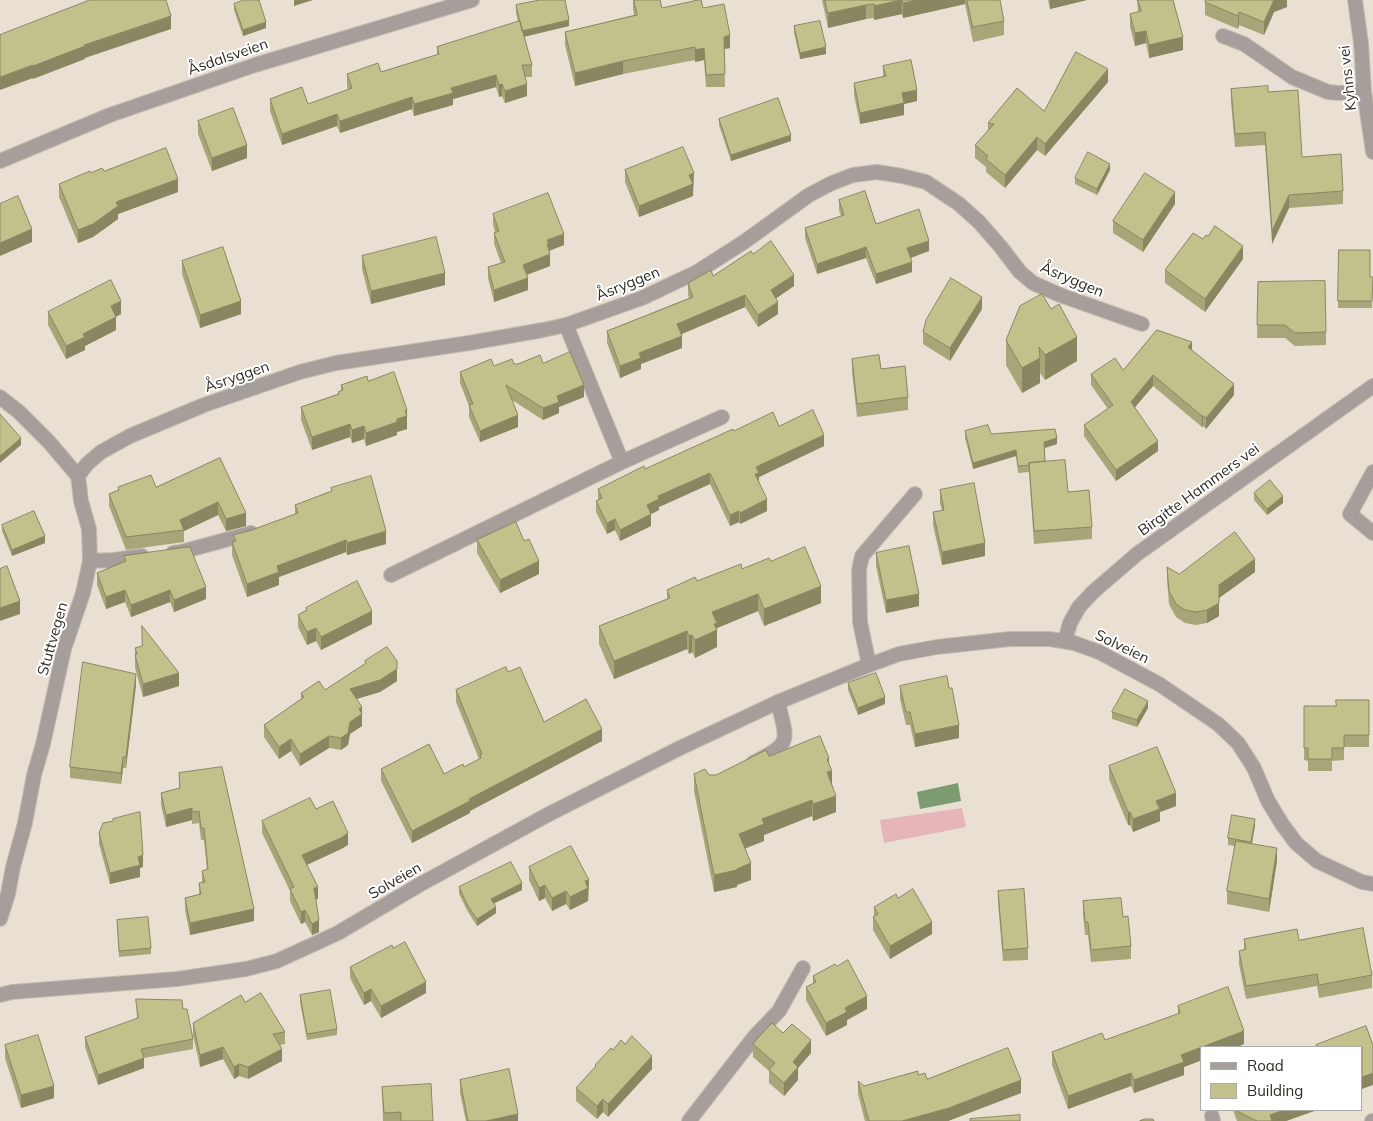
<!DOCTYPE html>
<meta charset="utf-8">
<style>
body{margin:0}
#map{position:relative;width:1373px;height:1121px;overflow:hidden;background:#e9e0d3;font-family:Mulish,sans-serif}
canvas{display:block}
.legend{position:absolute;left:1200px;top:1046px;width:162px;height:65px;box-sizing:border-box;background:#fff;border:1px solid #abaaa8;margin:0;padding:6px 9px;list-style:none;font-size:15px;color:#2e2b26}
.legend li{display:flex;align-items:center;gap:10px;height:25px}
.legend b{width:25px;border:1px solid #abaaa8}
</style>
<div id="map">
<canvas width="1373" height="1121"></canvas>
<ul class="legend">
<li><b style="height:6px;background:#a59e9b"></b>Road</li>
<li><b style="height:14px;background:#c2c18b"></b>Building</li>
</ul>
</div>
<script>
const ctx = document.querySelector('canvas').getContext('2d');
ctx.lineJoin = 'round';
function paint(path, color) {
  ctx.fillStyle = color;
  ctx.fill(path, 'evenodd');
}
function strokePath(path, color, width, dash) {
  ctx.strokeStyle = color;
  ctx.lineWidth = width;
  ctx.lineCap = dash ? 'butt' : 'round';
  ctx.setLineDash(dash || []);
  ctx.stroke(path);
}
function label(font, color, halo, rows, align = 'center') {
  ctx.font = font + ' Mulish,sans-serif';
  ctx.lineWidth = 4;
  ctx.setLineDash([]);
  ctx.textBaseline = 'middle';
  ctx.strokeStyle = halo;
  ctx.fillStyle = color;
  for (const [text, x, y, turn = 0] of rows) {
    ctx.save();
    ctx.translate(x, y);
    ctx.rotate((+turn || 0) * Math.PI / 180);
    ctx.textAlign = isNaN(turn) ? turn : align;
    if (halo) ctx.strokeText(text, 0, 0);
    ctx.fillText(text, 0, 0);
    ctx.restore();
  }
}
const green = new Path2D(`
 M962 808 966 827 884 843 880 820Z`);
const water = new Path2D(`
 M958 783 961 801 920 809 917 792Z`);
const service = new Path2D(`
 M1223 36 1244 44 1292 77 1328 92 1339 93 1364 91
 M566 325 622 462 722 417
 M1373 472 1350 514 1373 533
 M173 553 181 552 251 533
 M90 561 114 560 142 556
 M391 575 622 462
 M869 665 860 622 859 570 862 556 915 494
 M753 763C793 743 787 742 778 702
 M1212 1116 1213 1121
 M689 1121 755 1036 779 1011 803 968`);
const minor = new Path2D(`
 M1355 0 1361 43 1364 91 1373 152
 M0 161 110 115 255 65 472 0
 M0 397 19 412 49 442 78 476 81 501 89 529 90 561 83 593 64 649 43 744 34 775 25 823 13 867 8 894 0 919
 M78 476 87 464 101 452 130 436 204 405 300 372 336 363 469 343 543 330 566 325 642 298 697 272 744 242 809 195 832 183 853 175 877 172 902 176 926 182 959 204 979 222 1000 246 1020 272 1033 283 1060 295 1142 324
 M1065 641 1070 623 1079 607 1093 592 1137 554 1373 386
 M0 995 12 992 177 979 246 969 277 961 338 933 419 885 549 814 680 748 778 702 869 665 899 654 937 647 1010 639H1050L1074 643 1099 652 1159 684 1218 724 1238 743 1254 768 1268 801 1282 824 1296 843 1317 861 1362 882 1373 884
 M1372 1121H1373`);
const wall = new Path2D(`
 M633 0H660L662 8H703L730 48 724 49 725 87H706L704 60 695 62V60L623 74 575 86 565 45V32L634 15 633 9Z
 M822 0H1000L1004 21V35L973 42 965 4 903 18 902 14 874 20V18L866 19 828 28Z
 M1048 0H1087L1050 9Z
 M1137 0H1173L1183 50 1149 58 1146 43 1135 46 1130 27V14L1138 12Z
 M1287 0V7L1274 12 1264 35 1239 25 1238 29 1205 15V2Z
 M234 4 266 28 243 36 234 10Z
 M516 5 569 26 524 37 532 65V77H525L527 96 505 103 502 96 499 97 496 87 453 99V105L414 116 412 109 340 133 337 126 282 145 270 111V99L308 104 348 90 347 86V74L381 72 437 55V47L518 22 516 12Z
 M794 26 826 54 800 59 794 33Z
 M883 66 917 101 904 104V115L860 124 854 95V83L883 77Z
 M1108 82 1045 156 1037 150 1005 188 986 172V167L975 158V145L988 131V123L1044 111Z
 M1231 89 1268 92 1302 157 1343 191V204L1289 208 1272 244 1265 145 1235 147 1231 102Z
 M719 119 791 141 731 161 719 125Z
 M198 121 247 158 212 171 198 134Z
 M625 170 694 184 693 185V196L639 217 625 182Z
 M1110 170 1097 195 1075 184V178Z
 M104 171 178 192 118 214V219L93 237 78 243 59 197V184L91 173Z
 M839 200 876 224 929 251 911 258 912 272 876 284 866 258 817 274 805 238V228L841 216 839 210Z
 M1175 204 1143 252 1113 233V221Z
 M493 214 564 245 549 250 550 266 527 275 528 290 494 302 488 278V267L501 263 494 244V233L495 232 493 225Z
 M1339 250 1370 277H1373L1372 308H1338Z
 M753 254 794 286 776 298 778 314 758 327 745 307 682 334V348L641 364V369L620 378 607 343V331L689 298 688 295V283L713 276Z
 M362 256 445 285 371 304 362 269Z
 M1243 259 1205 312 1165 283V270Z
 M182 261 241 314 200 328 182 274Z
 M1258 282 1326 332V345L1295 346 1285 338H1257Z
 M1020 306 1077 361 1045 380 1040 373V383L1022 393 1006 365V340Z
 M982 309 950 361 923 344V332Z
 M48 312 121 314 116 317V330L85 346V350L66 359 48 325Z
 M1192 350 1234 395 1206 429 1203 426 1202 427 1153 386 1135 407 1158 451 1116 481 1084 436V425L1108 409 1091 385V374L1123 370Z
 M852 359 881 369 908 397V410L857 417 852 372Z
 M543 363 584 397 559 407V413L543 420 512 400 518 427 480 442 469 417V406L460 383V372L494 366 514 364Z
 M368 381 407 410V429L397 432V435L366 446 364 439 352 443 350 437 312 450 301 420V407L338 394V392L341 391V385Z
 M779 426 824 446 759 477V482L767 511 740 524 739 522 730 526 710 484 659 507V510L651 514V526L620 541 615 530 607 534 596 512V501L598 500V489L734 431Z
 M965 431 1057 444 1045 448V461L1092 527V539L1034 544 1029 472 1018 473 1016 456 973 469 965 438Z
 M220 458 246 526 226 531 218 515 184 531V542L126 550 109 506V494L118 490V487H156Z
 M331 488 386 544 347 555 346 552 279 577V585L247 597 232 555V542H233V535L249 531 295 514V505L331 491Z
 M940 490 985 556 942 565 933 525V512L942 511 940 503Z
 M1254 493 1283 503 1267 515 1254 500Z
 M2 525 45 543 12 556 2 531Z
 M477 540 539 574 500 593 477 553Z
 M876 553 919 606 886 613 876 566Z
 M124 556 206 599 174 612 170 602 131 617 125 602 106 609 97 585V573L124 561Z
 M771 561 821 603 764 626 758 611 717 628V647L695 658 692 652 689 654 687 649 614 679 599 644V626L667 599V590Z
 M1167 567 1179 574 1255 572 1219 598V616L1207 623 1196 625 1185 623 1176 617 1172 610 1169 604 1167 580Z
 M306 608 372 624 321 650 316 641 307 645 298 627V615L306 610Z
 M135 648 179 686 143 697 135 668Z
 M365 661 397 681 380 692 356 699 362 707V726L350 734 348 745 341 750 329 748 300 766 291 751 279 759 264 737V725L301 699V693L325 690 365 664Z
 M508 672 544 722 602 741 470 811V813L412 843 381 781V769L444 774 464 767 479 759 456 702V690Z
 M848 683 885 704 858 715 848 690Z
 M136 685 126 768H123L121 784 70 778V767Z
 M900 686 959 738 915 747 910 725H906L900 699Z
 M1369 700V747H1344V760L1332 761V771H1308V761L1304 760V706H1336Z
 M1148 708 1137 727 1112 719V712Z
 M769 756 829 764 836 812 813 821 812 816 764 835V841L745 848 751 880 737 885V887L714 892 694 791V774L716 775Z
 M1109 766 1176 806 1160 812V821L1133 832 1130 825H1128L1109 779Z
 M222 767 254 921 190 935 185 910V898L199 894V883L202 882V871L207 870 204 840H201L199 823 192 824V820L166 827 161 805V793L179 788V773Z
 M316 809 348 845 341 849 307 865 318 899H316L319 932 312 935 305 922 301 924 290 901V891L262 833V821Z
 M113 819 143 867 140 868V877L110 884 99 844V833L113 821Z
 M1255 825 1252 843 1277 861 1269 912 1227 904V891L1235 846 1228 845V838Z
 M529 867 589 880 588 901 570 910 566 904 552 911 545 898 539 901 529 880Z
 M459 887 522 890 494 903 496 913 477 926 468 912 459 894Z
 M998 891 1028 948V960L1003 961 998 903Z
 M1083 901 1131 946V959L1091 962 1088 935H1085L1083 914Z
 M874 907 932 934 890 959 873 930V917L874 916Z
 M117 920 151 948V954L119 957Z
 M1244 939 1299 940 1372 975V988L1319 998 1317 986 1246 999 1239 964V951L1244 950Z
 M393 948 426 993 381 1018 371 1001 364 1005 350 978V967Z
 M837 966 867 1009 847 1020V1025L826 1036 806 1000V987L813 984V976Z
 M300 995 337 1029V1035L307 1040 300 1002Z
 M136 999 183 1009 193 1039V1049L144 1058V1068L98 1085 85 1047V1037L137 1019Z
 M245 1002 285 1032V1044L280 1045 282 1061 248 1079 239 1076 234 1079 223 1059 200 1067 193 1035V1023Z
 M1178 1006 1244 1044 1184 1067V1075L1134 1093 1131 1086 1068 1109 1052 1065V1052L1105 1040 1178 1014Z
 M783 1033 811 1053 798 1068V1080L784 1096 769 1083V1071L753 1057V1044Z
 M625 1044 652 1069 608 1117 603 1112 597 1119 576 1101V1088L595 1068V1065L613 1050Z
 M5 1045 54 1098 21 1108 5 1058Z
 M918 1075 927 1079 1021 1093 948 1121H865L858 1094V1081L864 1086Z
 M460 1080 518 1121H466L460 1093Z
 M382 1087 433 1121H383Z
 M1233 1110H1317L1286 1121H1237Z`);
const shadedWall = new Path2D(`
 M294 0H313L294 6Z
 M902 0V14L874 20V6Z
 M918 0H965V4L903 18V3Z
 M1050 0H1087L1050 9Z
 M1274 0H1287V7L1274 12 1264 35V22Z
 M866 5V19L828 28V13Z
 M1239 12V25L1238 29V16Z
 M171 16V29L85 58V59L33 79V66L84 45Z
 M569 20V26L522 37V31Z
 M266 22V28L243 36V30Z
 M1146 31V43L1135 46V33Z
 M730 35V48L724 49V37Z
 M1183 37V50L1149 58V45Z
 M826 47V54L800 59V53Z
 M704 48V60L695 62V50Z
 M623 61V74L575 86V73Z
 M33 65V78L0 90V77Z
 M1108 69V82L1045 156V144Z
 M496 75V87L453 99V105L414 116V104L451 88Z
 M502 84V96L499 97V85Z
 M527 84V96L505 103V91Z
 M917 90V101L904 104V115L860 124V113L902 93Z
 M412 97V109L340 133V121Z
 M337 114V126L282 145V134Z
 M791 135V141L731 161V155Z
 M1037 137V150L1005 188V175Z
 M247 145V158L212 171V158Z
 M1110 164V170L1097 195V189Z
 M694 173 693 196 639 217V206L689 175Z
 M178 179V192L118 214V219L93 237 78 243V230L116 202Z
 M1175 192V204L1143 252V240Z
 M1289 195V208L1272 244V231Z
 M32 229V242L0 256V243Z
 M564 234V245L549 251 550 254V266L523 276V265L547 240Z
 M929 241V251L907 259V248Z
 M1243 246V259L1205 312V299Z
 M866 247V258L817 274V264Z
 M912 262V272L876 284V274Z
 M445 273V285L371 304V291Z
 M794 275V286L771 302V290Z
 M528 278V290L494 302V290Z
 M745 295V307L677 336V324Z
 M982 297V309L950 361V348Z
 M121 301V314L111 319V306Z
 M241 301V314L200 328V315Z
 M778 302V314L758 327V315Z
 M116 317V330L85 346V350L66 359V346L83 334Z
 M682 336V348L641 364V369L620 378V366L639 353Z
 M1077 337V361L1045 380V355Z
 M1192 342V353L1188 347Z
 M1040 358V383L1022 393V368Z
 M1153 375V386L1131 412V402Z
 M1234 384V395L1206 429V418Z
 M584 385V397L559 407V413L543 420V408L557 396Z
 M407 410V429L397 432V435L366 446V433L397 419 405 411Z
 M518 415V427L480 442V431Z
 M1202 416H1203V426L1202 427Z
 M350 424V437L312 450V437Z
 M364 426V439L352 443V430Z
 M824 435V446L759 477V484L755 474 756 467Z
 M21 438V445L0 463V456Z
 M1057 438V444L1044 448V442Z
 M1158 441V451L1116 481V470Z
 M1016 450V456L973 469V463Z
 M710 473V484L659 507V510L647 516V505L658 496Z
 M1283 496V503L1267 515V509Z
 M767 499V511L740 524V513Z
 M218 502V515L184 531 180 520Z
 M739 511V522L730 526V515Z
 M246 513V526L226 531V519Z
 M651 514V526L620 541V530Z
 M615 519V530L607 534V523Z
 M386 531V544L347 555V543Z
 M45 536V543L12 556V550Z
 M346 540V552L279 577V585L247 597V584L277 566Z
 M985 543V556L942 565V552Z
 M1255 559V572L1219 598V585Z
 M539 561V574L500 593V580Z
 M821 586V603L764 626V609Z
 M206 587V599L174 612V600Z
 M125 590V602L106 609V597Z
 M170 590V602L131 617V605Z
 M758 594V611L717 628V647L695 658V640L712 612Z
 M919 594V606L886 613V600Z
 M20 601V614L0 621V608Z
 M1219 603V616L1207 623V610Z
 M372 611V624L321 650V637Z
 M316 628V641L307 645V632Z
 M687 631V649L614 679V661Z
 M692 635V652L689 654V636Z
 M397 669V681L380 692 350 701V689Z
 M179 673V686L143 697V684Z
 M136 674V685L126 768V757Z
 M885 697V704L858 715V708Z
 M1148 701V708L1137 727V720Z
 M362 707V726L350 734 348 745 341 750V738L350 722 359 709Z
 M959 725V738L915 747V734Z
 M602 729V741L470 811V813L412 843V831L469 799Z
 M329 736V748L300 766V754Z
 M291 739V751L279 759V747Z
 M123 757V768L121 784V773Z
 M829 758V771H832V787L827 789V759Z
 M1176 793V806L1160 812V821L1133 832V819L1156 801Z
 M836 796V812L813 821V804Z
 M812 800V816L764 835V841L739 851V834L762 819Z
 M192 808V820L166 827V815Z
 M1128 812H1130V825H1128Z
 M1255 819V825L1251 849V842Z
 M348 833V845L341 849 302 867V855Z
 M1277 848V861L1269 912V899Z
 M143 855V867L140 868V877L110 884V873L138 857Z
 M751 863V880L737 885V887L714 892V875L737 869Z
 M589 880 588 901 570 910V897L585 881Z
 M522 883V890L491 905V899Z
 M545 885V898L539 901V888Z
 M318 887V899L314 900V888Z
 M566 891V904L552 911V898Z
 M496 907V913L477 926V919Z
 M254 909V921L190 935V923Z
 M305 910V922L301 924V912Z
 M319 920V932L312 935V924Z
 M932 922V934L890 959V946Z
 M426 982V993L381 1018V1006Z
 M371 989V1001L364 1005V993Z
 M867 996V1009L847 1020V1025L826 1036V1023L845 1008Z
 M1244 1031V1044L1237 1047H1202V1060L1184 1067V1075L1134 1093V1080L1181 1055Z
 M811 1040V1053L798 1068V1080L784 1096V1083L793 1062Z
 M223 1047V1059L200 1067V1055Z
 M282 1049V1061L248 1079V1067Z
 M652 1056V1069L608 1117V1104Z
 M144 1058V1068L98 1085V1075Z
 M239 1064V1076L234 1079V1067Z
 M1131 1073V1086L1068 1109V1096Z
 M1373 1073V1085L1362 1089V1077Z
 M1021 1080V1093L948 1121H902Z
 M54 1086V1098L21 1108V1095Z
 M603 1099V1112L597 1119V1106Z
 M1284 1110H1317L1286 1121H1270V1115Z
 M518 1114V1121H486Z`);
const building = new Path2D(`
 M90 0H166L171 16 84 45 85 46 33 66V65L0 77V35Z
 M244 0H259L266 22 243 30 234 4Z
 M540 0H565L569 20 522 31 516 5Z
 M634 0H660L662 8 698 0H701L703 8 724 4 730 35 724 37 725 74 706 75 704 48 695 50V47L623 61 575 73 565 32 637 15Z
 M825 0H901L874 6V4L866 5 828 13Z
 M902 0H918L903 3Z
 M967 0H1000L1004 21 973 27Z
 M1138 0H1173L1183 37 1149 45 1146 31 1135 33 1130 14 1141 11Z
 M1206 0H1274L1264 22 1239 12 1238 16 1205 2Z
 M520 21 532 65H522L527 84 505 91 502 84 499 85 496 75 451 88 453 93 414 104 412 97 340 121 337 114 282 134 270 99 302 87 308 104 352 88 347 74 378 63 381 72 439 54 437 47Z
 M820 21 826 47 800 53 794 26Z
 M1076 52 1108 69 1045 144 1037 137 1005 175 986 159 988 156 975 145 994 124 988 123 1017 88 1044 111Z
 M911 60 917 90 902 93 904 103 860 113 854 83 886 76 883 66Z
 M1268 86V92L1298 90 1302 157 1341 154 1343 191 1289 195 1272 231 1265 132 1235 134 1231 89Z
 M778 98 791 135 731 155 719 119Z
 M233 108 247 145 212 158 198 121Z
 M683 147 694 173 689 175 693 184 639 206 625 170Z
 M166 148 178 179 116 202 118 206 93 224 78 230 59 184 90 171 91 173 102 168 104 171Z
 M1088 152 1110 164 1097 189 1075 178Z
 M1145 173 1175 192 1143 240 1113 221Z
 M865 191 876 224 919 209 929 241 907 248 912 262 876 274 866 247 817 264 805 228 844 215 839 200Z
 M548 193 564 234 547 240 549 243 547 244 550 254 523 265 528 278 494 290 488 267 505 262 494 233 499 231 493 214Z
 M18 196 32 229 0 243V204Z
 M1215 226 1243 246 1205 299 1165 270 1193 233 1203 239 1206 235 1208 236Z
 M436 237 445 273 371 291 362 256Z
 M771 241 794 275 771 290 778 302 758 315 745 295 677 324 682 336 639 353 641 358 620 366 607 331 693 297 688 283 711 270 713 276 751 251 753 254Z
 M223 247 241 301 200 315 182 261Z
 M1339 250H1370V277H1373L1372 301H1338Z
 M951 278 982 297 950 348 923 332 926 320Z
 M111 280 121 301 111 306 116 317 83 334 85 337 66 346 48 312Z
 M1325 281 1326 332 1295 333 1285 325H1257L1258 282Z
 M1042 294 1051 309 1059 304 1077 337 1045 355 1039 347 1040 358 1022 368 1006 340 1020 306Z
 M1157 330 1192 342 1188 347 1234 384 1206 418 1203 416H1202L1153 375 1131 402 1158 441 1116 470 1084 425 1113 405 1091 374 1115 358 1123 370Z
 M570 352 584 385 557 396 559 402 543 408 506 385 518 415 480 431 469 405 473 404 460 372 491 359 494 366 512 359 514 364H518L540 355 543 363Z
 M879 355 881 369 905 366 908 397 857 404 852 359Z
 M394 372 407 410 405 411 407 416 397 419V422L366 433 364 426 352 430 350 424 312 437 301 407 339 394 338 392 343 390 341 385 367 376 368 381Z
 M813 410 824 435 756 467 759 473 755 474 767 499 740 513 739 511 730 515 710 473 658 496 659 499 647 505 651 514 620 530 615 519 607 523 596 501 602 498 598 489 644 466 645 469 733 429 734 431 773 412 779 426Z
 M0 414 21 438 0 456Z
 M988 425 991 434 1055 429 1057 438 1044 442 1045 461 1029 463V465L1018 466 1016 450 973 463 965 431Z
 M220 458 246 513 226 519 218 502 180 520 184 530 126 537 109 494 119 490 118 487 151 475 156 487Z
 M1065 460 1068 492 1089 490 1092 527 1034 531 1029 463Z
 M371 476 386 531 347 543 346 540 277 566 279 572 247 584 232 542 236 541 233 535 249 531 298 513 295 505 332 491 331 488Z
 M1270 480 1283 496 1267 509 1254 493Z
 M974 483 985 543 942 552 933 512 944 510 940 490Z
 M34 511 45 536 12 550 2 525Z
 M516 522 524 541 529 539 539 561 500 580 477 540Z
 M1235 532 1255 559 1219 585V603L1207 610 1196 612 1185 610 1176 604 1169 591 1167 567 1179 574Z
 M909 546 919 594 886 600 876 553Z
 M190 547 206 587 174 600 170 590 131 605 125 590 106 597 97 573 126 561 124 556Z
 M805 547 821 586 764 609 758 594 712 612 717 623 714 624 717 630 695 640 692 635 689 636 687 631 614 661 599 626 670 598 667 590 695 577 697 581 741 564 742 569 769 558 771 561Z
 M7 566 20 601 0 608V569Z
 M357 581 372 611 321 637 316 628 307 632 298 615 307 610 306 608Z
 M142 626 179 673 143 684 135 655 137 654 135 648 142 646Z
 M387 647 397 661V669L380 680 350 689 362 707 359 709 362 714 350 722 348 733 341 738 329 736 300 754 291 739 279 747 264 725 304 697 301 693 319 681 325 690 366 663 365 661Z
 M83 662 136 674 126 757H123L121 773 70 767Z
 M506 667 508 672 520 667 544 722 586 699 602 729 469 799 470 801 412 831 381 769 429 744 444 774 463 764 464 767 481 758 480 755 482 754 456 690Z
 M876 673 885 697 858 708 848 683Z
 M947 676 949 688H952L959 725 915 734 910 712H906L900 686Z
 M1125 689 1148 701 1137 720 1112 712Z
 M1336 700H1369V735H1344V748H1332V759H1308V748H1304V706H1336Z
 M820 736 829 758 827 759 832 771 827 772 836 796 813 804 812 800 762 819 764 824 739 834 751 863 737 869V870L714 875 694 774 705 769 709 775H716L766 750 769 756Z
 M1157 747 1176 793 1156 801 1160 809 1133 819 1130 812H1128L1109 766Z
 M222 767 254 909 190 923 185 898 201 894 199 883 205 882 202 871 208 869 204 828H201L199 811 192 812V808L166 815 161 793 180 788 179 773Z
 M310 798 316 809 333 801 348 833 341 838 302 855 318 887 314 888 319 920 312 924 305 910 301 912 290 889 294 887 262 821Z
 M140 812 143 855 138 857 140 865 110 873 99 833 103 823 113 821V819Z
 M1232 815 1255 819 1251 842 1228 838Z
 M1236 841 1277 848 1269 899 1227 891Z
 M571 846 589 880 585 881 588 888 570 897 566 891 552 898 545 885 539 888 529 867Z
 M511 862 522 883 491 899 496 907 477 919 468 906 459 887Z
 M913 889 932 922 890 946 873 917 878 914 874 907 896 894 898 898Z
 M1024 889 1028 948 1003 950 998 891Z
 M1121 898 1123 917 1128 916 1131 946 1091 950 1088 922H1085L1083 901Z
 M148 917 151 948 119 951 117 920Z
 M1363 928 1372 975 1319 985 1317 974 1246 986 1239 951 1246 949 1244 939 1297 929 1299 940Z
 M405 942 426 982 381 1006 371 989 364 993 350 967 392 945 393 948Z
 M848 960 867 996 845 1008 847 1012 826 1023 806 987 816 982 813 976 835 964 837 966Z
 M1228 987 1244 1031 1181 1055 1184 1062 1134 1080 1131 1073 1068 1096 1052 1052 1102 1033 1105 1040 1180 1013 1178 1006Z
 M330 990 337 1029 307 1034 300 995Z
 M261 993 285 1032 273 1034 282 1049 248 1067 239 1064 234 1067 223 1047 200 1055 193 1023 241 995 245 1002Z
 M136 999 182 1000 183 1009H187L193 1039 141 1049 144 1058 98 1075 85 1037 138 1018Z
 M772 1023 783 1033 792 1024 811 1040 793 1062 798 1067 784 1083 769 1070 775 1063 753 1044Z
 M1366 1026 1373 1045V1073L1362 1077V1047H1317L1316 1045Z
 M38 1035 54 1086 21 1095 5 1045Z
 M632 1036 652 1056 608 1104 603 1099 597 1106 576 1088 596 1066 595 1065 611 1048 613 1050 621 1040 625 1044Z
 M1008 1048 1021 1080 949 1108 902 1121H869L858 1081 864 1086 918 1071V1075L925 1073 927 1079Z
 M509 1069 518 1114 486 1121H468L460 1080Z
 M431 1084 433 1121H401V1112L384 1113 382 1087Z
 M1238 1110H1284L1270 1115 1272 1121H1257L1239 1112Z
 M1020 1115V1121H970V1119Z
 M1145 1119H1153L1154 1121H1140Z`);
const streetNames = [
 ["Åsdalsveien",228,57,-19],
 ["Kyhns vei",1348,78,-96],
 ["Åsryggen",1072,280,23],
 ["Åsryggen",628,284,-22],
 ["Åsryggen",237,377,-19],
 ["Birgitte Hammers vei",1199,490,-36],
 ["Stuttvegen",53,639,-74],
 ["Solveien",1122,647,26],
 ["Solveien",395,881,-30]
];
paint(green, '#e5b5b9');
paint(water, '#7b9b70');
strokePath(service, '#c4bcb0', 16);
strokePath(minor, '#c4bcb0', 16);
strokePath(service, '#a59e9b', 14);
strokePath(minor, '#a59e9b', 14);
paint(wall, '#a7a678');
paint(shadedWall, '#888761');
paint(building, '#c2c18b');
strokePath(building, '#888761', 1);
label('15px', '#2e2b26', '#fff', streetNames);
</script>
